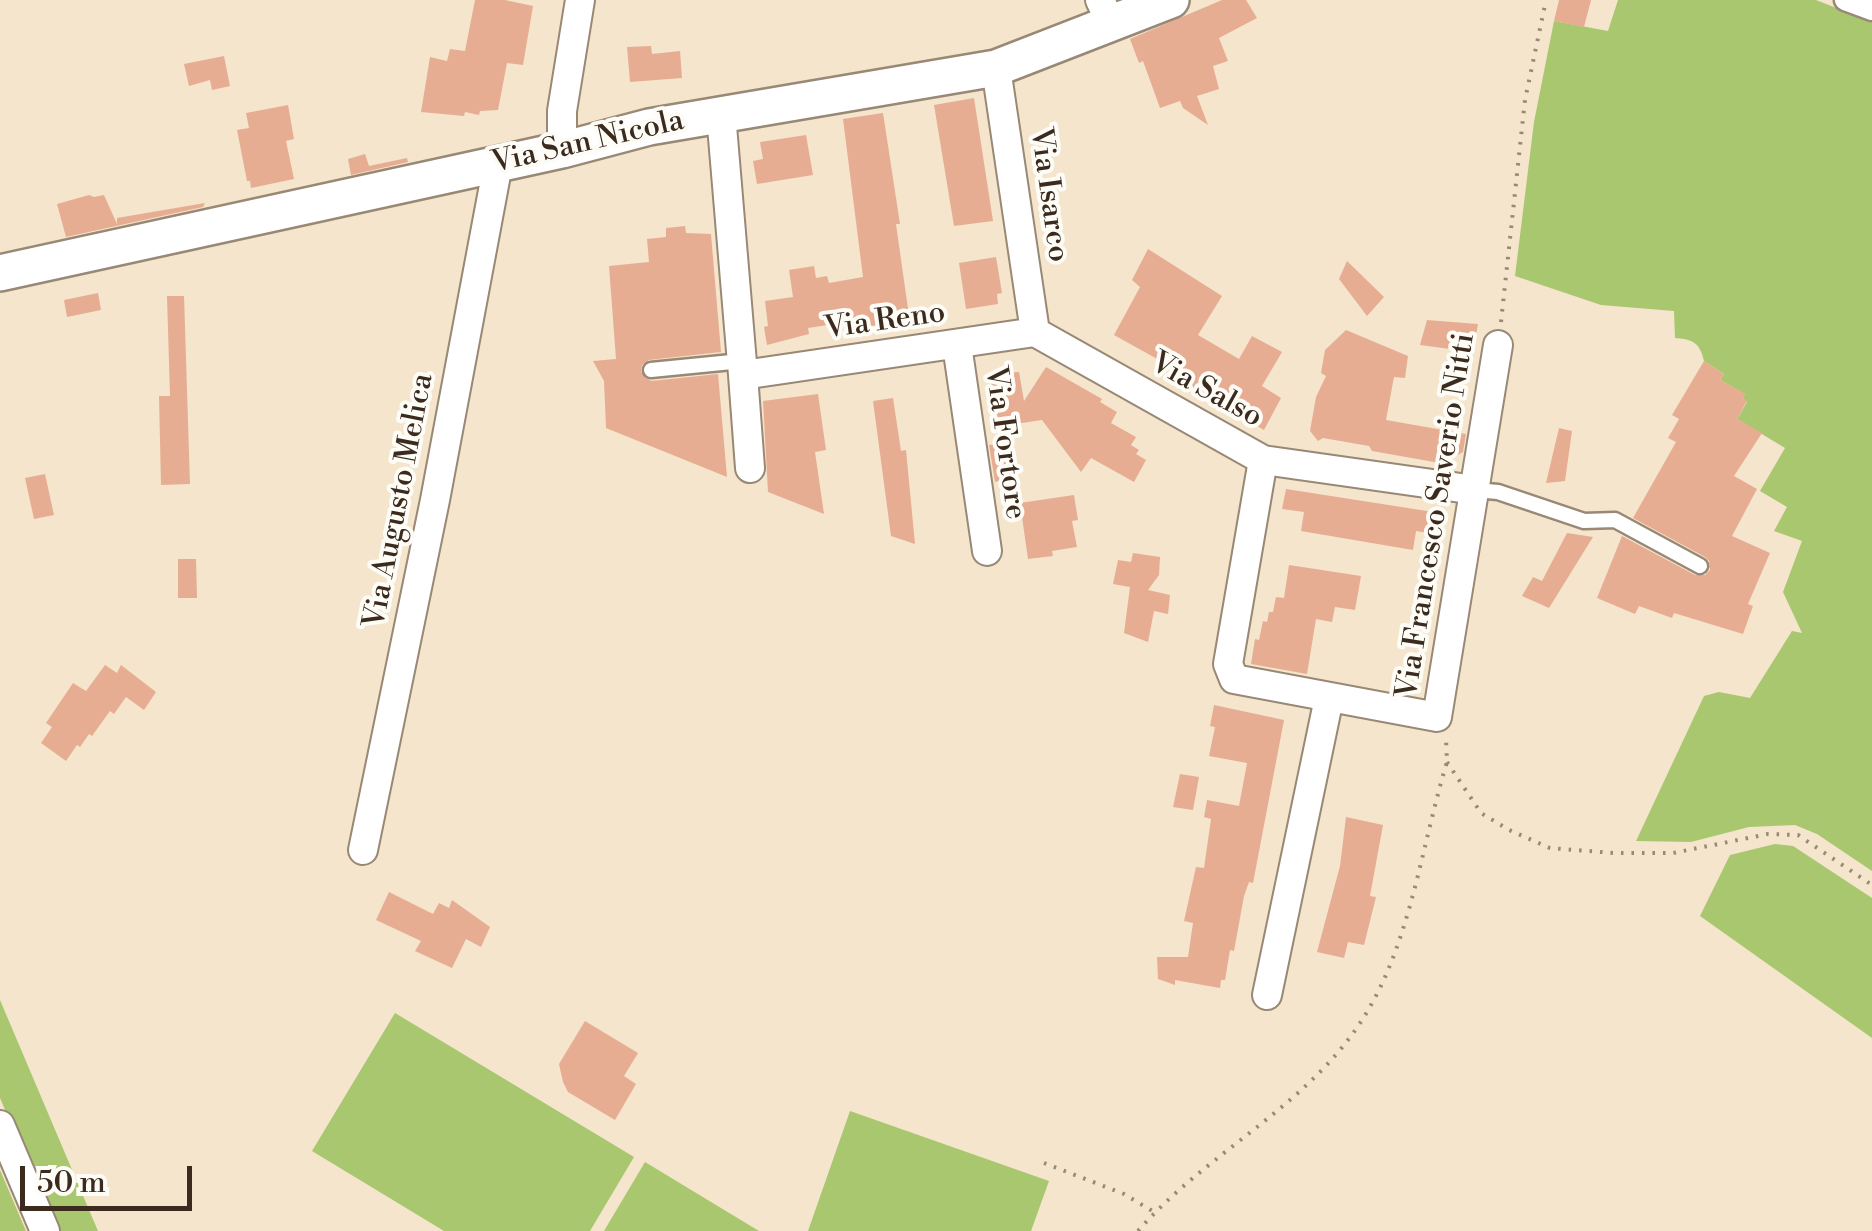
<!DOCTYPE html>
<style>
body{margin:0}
#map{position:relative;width:1872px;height:1231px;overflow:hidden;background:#f4e5cc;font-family:"Libre Bodoni",serif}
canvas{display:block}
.scale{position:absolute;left:20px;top:1166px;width:172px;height:45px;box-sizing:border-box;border:5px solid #3b2a1e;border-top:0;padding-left:12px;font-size:30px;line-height:35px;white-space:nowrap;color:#3b2a1e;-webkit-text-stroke:8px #fdfcf7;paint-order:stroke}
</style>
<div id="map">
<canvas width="1872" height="1231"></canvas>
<div class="scale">50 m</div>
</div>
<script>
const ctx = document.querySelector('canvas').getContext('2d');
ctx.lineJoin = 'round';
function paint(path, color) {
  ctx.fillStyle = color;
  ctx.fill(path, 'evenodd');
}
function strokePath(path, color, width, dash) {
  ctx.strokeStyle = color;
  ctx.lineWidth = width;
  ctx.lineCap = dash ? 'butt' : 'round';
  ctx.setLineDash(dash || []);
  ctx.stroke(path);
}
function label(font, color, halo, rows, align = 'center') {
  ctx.font = font + ' "Libre Bodoni",serif';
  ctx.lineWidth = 8;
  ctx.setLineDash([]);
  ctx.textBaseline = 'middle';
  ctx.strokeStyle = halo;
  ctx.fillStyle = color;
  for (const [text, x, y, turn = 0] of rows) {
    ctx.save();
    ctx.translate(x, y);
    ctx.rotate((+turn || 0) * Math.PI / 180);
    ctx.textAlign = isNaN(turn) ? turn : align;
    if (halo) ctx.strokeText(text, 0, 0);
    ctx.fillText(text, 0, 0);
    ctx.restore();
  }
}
const green = new Path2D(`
 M1618 0H1816L1872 22V871L1817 834 1795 825 1749 827 1691 842 1636 841 1704 696 1719 692 1750 698 1792 631 1802 633 1783 592 1802 541 1774 531 1787 507 1760 491 1785 448 1737 419 1747 402 1743 399 1745 394 1720 380 1724 374 1704 361C1700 343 1693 339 1675 338L1674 311 1601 305 1515 276 1534 122 1554 21 1608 31Z
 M1775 844 1793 846 1872 898V1038L1700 916 1730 855Z
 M0 1000 98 1231H57L0 1098Z
 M395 1013 634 1157 590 1231H444L312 1151Z
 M850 1111 1049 1181 1031 1231H808Z
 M645 1162 759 1231H604Z
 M0 1170 26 1231H0Z`);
const building = new Path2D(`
 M475 0H505L533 6 523 65 507 63 498 110 480 111 479 115 465 112 464 116 421 112 430 57 447 61 450 49 465 51Z
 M1222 0H1246L1257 18 1219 38 1228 61 1213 66 1219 89 1197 96 1208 125 1183 108 1180 101 1160 108 1143 61 1139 63 1130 39Z
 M1559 0H1591L1584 27 1554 21Z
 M651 46 652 54 680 51 682 78 630 82 627 47Z
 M224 56 230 86 212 90 210 80 189 86 184 64Z
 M974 98 993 221 954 226 934 105Z
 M288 105 294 139 286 141 294 179 251 188 250 181H247L237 130 249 128 246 113Z
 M883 113 900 224H896L910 323 855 327 854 321 808 328 809 334 767 345 764 327 768 326 765 301 793 297 789 270 814 266 816 278 827 276 829 283 863 277 843 119Z
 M806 135 813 175 757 184 753 161 763 159 760 142Z
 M365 154 369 166 407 158 408 162 351 175 348 159Z
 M89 195 94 197 104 195 117 224V218L205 203 203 207 66 237 57 204Z
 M685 226 686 233 711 234 721 352 649 360 642 365 641 372 651 381 718 374 727 477 606 428 604 381 593 361 616 359 609 266 649 262 647 239 666 237V228Z
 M1148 249 1222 296 1198 335 1239 359 1252 336 1282 352 1262 386 1281 398 1264 430 1182 382 1186 375 1114 335 1140 287 1132 280Z
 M996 257 1002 293 997 294 998 304 966 309 959 263Z
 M1347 261 1384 297 1367 316 1339 279Z
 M98 293 101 310 67 317 64 300Z
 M167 296H184L190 484 161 485 159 396H170Z
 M1427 320 1478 324 1473 352 1420 345Z
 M1346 330 1408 356 1405 378 1394 377 1386 420 1466 434 1463 452 1452 458 1451 465 1372 451 1369 446 1323 438 1318 441 1310 431 1316 397 1326 376 1321 373 1325 350Z
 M1704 361 1724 374 1720 380 1746 394 1743 399 1747 401 1737 419 1762 433 1734 476 1757 489 1732 536 1770 553 1748 604 1753 606 1743 634 1674 613 1672 618 1639 606 1635 614 1597 598 1622 536 1695 575H1705L1710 570 1709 561 1705 557 1633 518 1676 442 1668 438 1679 419 1672 415Z
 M1046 367 1102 399 1100 402 1117 412 1111 423 1136 437 1131 445 1139 450 1136 454 1146 460 1134 482 1091 458 1081 472 1042 420 995 427 990 374 1019 372 1024 401Z
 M818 394 826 450 815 452 824 514 768 492 763 401Z
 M893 398 901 451 906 450 915 544 891 536 873 401Z
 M1559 428 1572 431 1565 481 1546 483Z
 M1006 443 1010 478 995 482 989 445Z
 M45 474 54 515 34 519 25 478Z
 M1286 489 1427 511 1441 516 1438 535 1416 531 1413 550 1301 531 1304 512 1282 509Z
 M1074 495 1078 520 1072 521 1077 547 1052 551 1053 556 1028 559 1020 503Z
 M1567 533 1593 537 1549 608 1522 596 1533 577 1542 581Z
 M1133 553 1160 557 1159 575 1148 590 1170 595 1168 614 1154 611 1148 642 1124 633 1130 587 1113 584 1118 560 1131 562Z
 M178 559H196L197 598H178Z
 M1289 565 1361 576 1355 610 1335 607 1332 622 1316 619 1307 674 1251 664 1255 639 1259 640 1263 621 1267 622 1269 612H1273L1276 597 1284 598Z
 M105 665 117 673 121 665 156 692 144 710 126 697 114 714 110 711 92 736 89 734 80 747 77 745 66 761 41 743 52 727 46 723 73 683 86 691Z
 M1214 705 1284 720 1253 883 1249 882 1244 896 1234 951 1230 950 1225 980H1221L1220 988 1175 980V985L1158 979 1157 957H1188L1193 923 1184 921 1196 867 1204 868 1211 819 1204 817 1207 800 1239 806 1247 763 1209 756 1215 727 1210 726Z
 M1180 774 1199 777 1193 810 1173 807Z
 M1346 817 1383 825 1370 896 1376 897 1364 945 1348 942 1344 958 1317 952 1340 866Z
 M389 892 433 914 439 903 449 908 452 900 490 927 481 947 466 939 452 968 415 951 421 941 376 920Z
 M585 1021 638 1053 624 1076 636 1084 615 1120 568 1092 563 1082 559 1064Z`);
const path = new Path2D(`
 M1501 322 1525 100 1546 0
 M1447 762 1481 813 1509 830 1550 848 1614 853H1673L1768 834 1798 835 1872 885
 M1044 1163 1124 1194 1154 1212
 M1138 1231C1203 1156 1299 1111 1356 1029 1410 952 1420 850 1447 762L1446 739`);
const service = new Path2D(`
 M651 370 742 361
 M1475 490 1498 492 1584 521 1615 520 1700 566`);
const pedestrian = new Path2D(`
 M1845 0 1872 10`);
const minor = new Path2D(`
 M1100 0 1112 25
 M996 68 1035 332
 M721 114 743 375 1035 332
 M562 150V111L580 0
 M1035 332 1263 460 1475 490
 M957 345 987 551
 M743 375 750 468
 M1263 460 1228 664 1234 679 1437 717 1498 345
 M363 850 435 500 498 164
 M1267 995 1329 698
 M0 1125 45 1231`);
const tertiary = new Path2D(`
 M0 273 562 150 649 127 996 68 1171 0`);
const streetNames = [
 ["Via San Nicola",588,143,-13],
 ["Via Isarco",1048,195,82],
 ["Via Reno",885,322,-8],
 ["Via Salso",1206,391,29],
 ["Via Fortore",1004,443,82],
 ["Via Augusto Melica",400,501,-79],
 ["Via Francesco Saverio Nitti",1437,516,-81]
];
paint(green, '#a8c76e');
paint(building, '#e7ad92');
strokePath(service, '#988875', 19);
strokePath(pedestrian, '#988875', 25);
strokePath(minor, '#988875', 32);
strokePath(tertiary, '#988875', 40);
strokePath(path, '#988875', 4, [2.5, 8]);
strokePath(service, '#fff', 14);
strokePath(pedestrian, '#fff', 20);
strokePath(minor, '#fff', 28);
strokePath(tertiary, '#fff', 35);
label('30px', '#3b2a1e', '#fdfcf7', streetNames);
</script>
